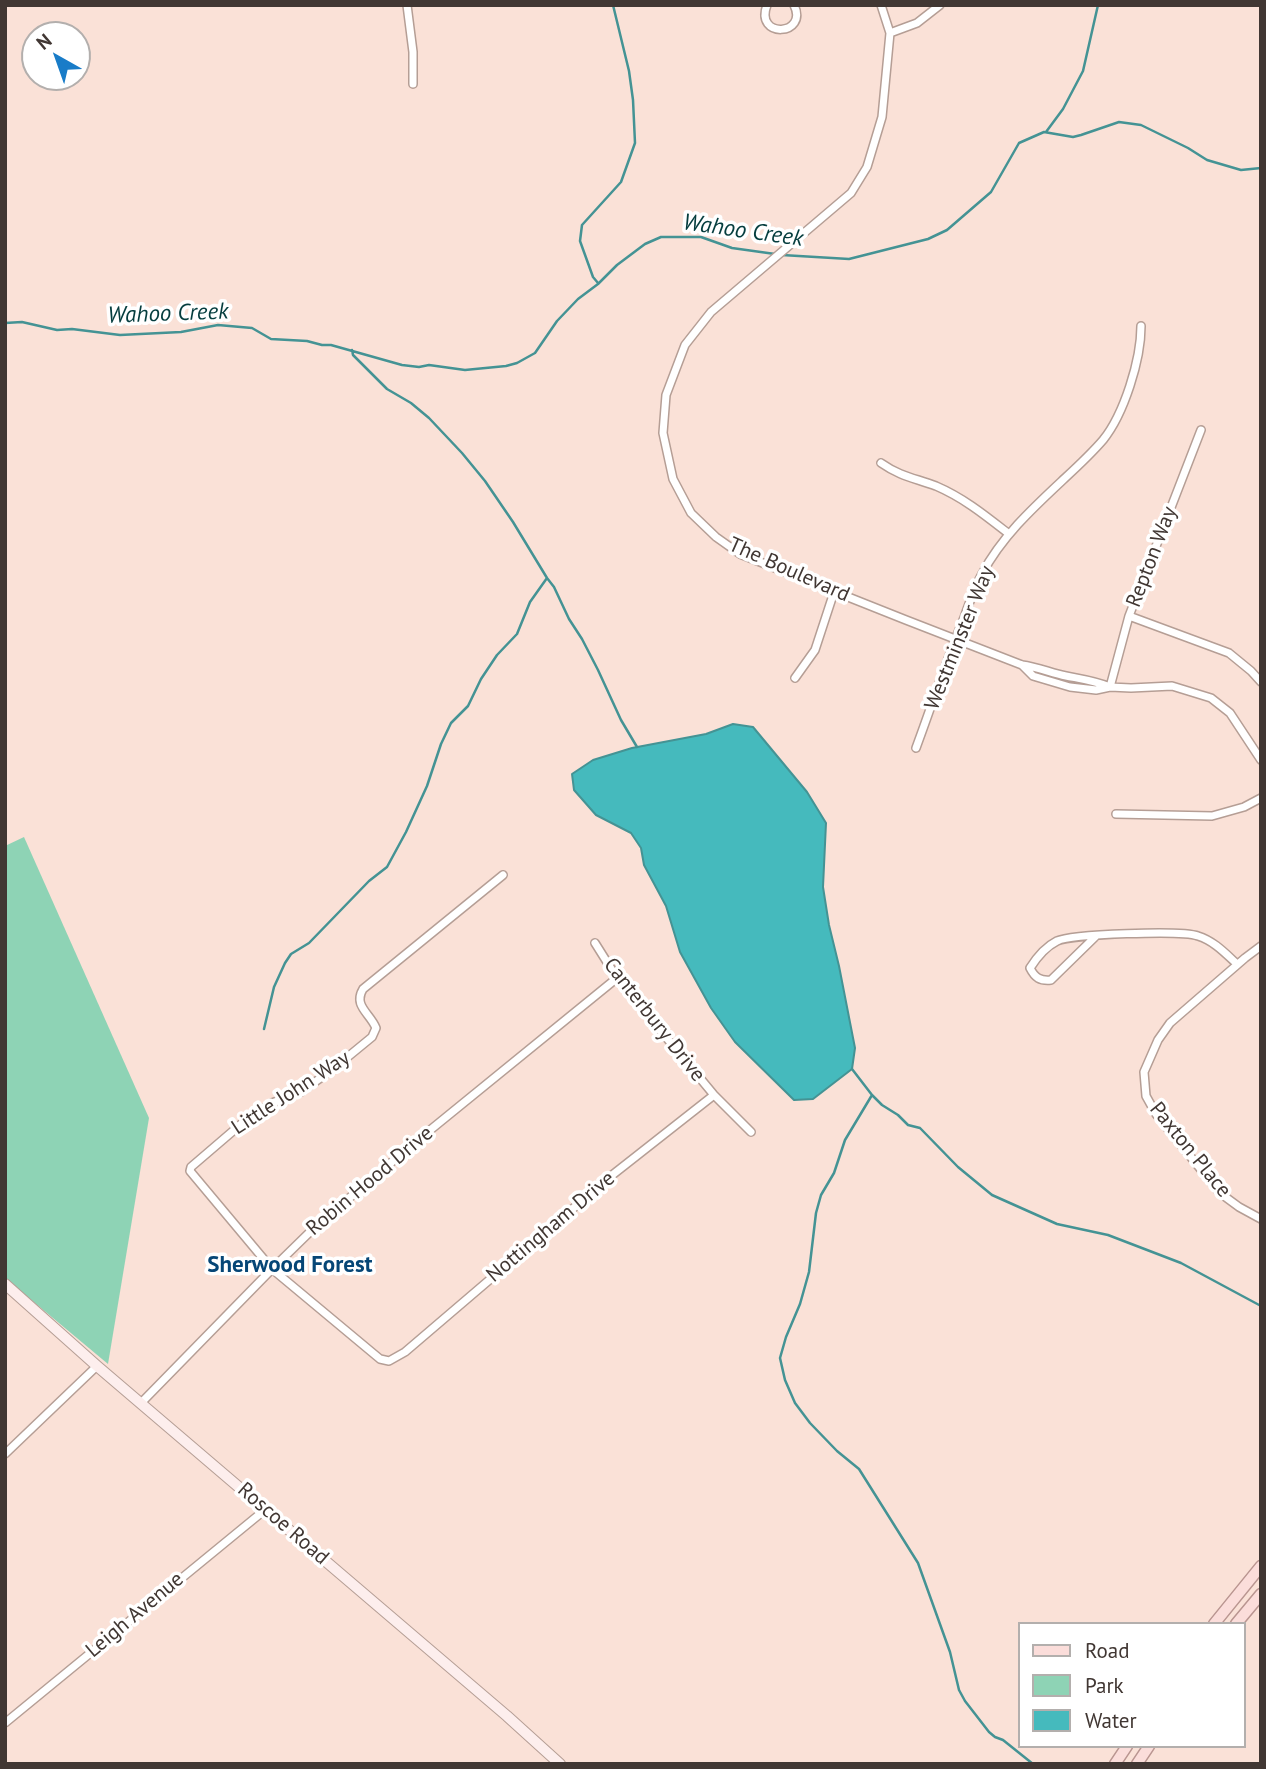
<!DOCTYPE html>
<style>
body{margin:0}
#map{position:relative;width:1266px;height:1769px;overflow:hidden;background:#fae1d7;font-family:"PT Sans",sans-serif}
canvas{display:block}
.frame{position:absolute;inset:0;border:7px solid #413733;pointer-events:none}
.legend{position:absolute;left:1018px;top:1622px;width:228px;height:126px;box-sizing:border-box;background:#fff;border:2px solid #b3afad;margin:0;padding:9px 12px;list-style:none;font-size:21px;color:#413733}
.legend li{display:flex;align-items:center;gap:14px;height:35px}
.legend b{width:35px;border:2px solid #b3afad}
.north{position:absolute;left:21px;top:21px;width:70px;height:70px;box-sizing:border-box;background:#fff;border:2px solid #b3afad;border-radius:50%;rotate:320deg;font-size:19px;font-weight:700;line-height:28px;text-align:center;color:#413733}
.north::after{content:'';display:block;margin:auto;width:24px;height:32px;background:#197cc8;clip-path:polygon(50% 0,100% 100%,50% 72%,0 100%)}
</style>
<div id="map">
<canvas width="1266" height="1769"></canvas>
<div class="frame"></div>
<ul class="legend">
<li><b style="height:9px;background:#fbddda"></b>Road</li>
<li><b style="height:19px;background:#8ed3b5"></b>Park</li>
<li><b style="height:19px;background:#45babd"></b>Water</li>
</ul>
<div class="north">N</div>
</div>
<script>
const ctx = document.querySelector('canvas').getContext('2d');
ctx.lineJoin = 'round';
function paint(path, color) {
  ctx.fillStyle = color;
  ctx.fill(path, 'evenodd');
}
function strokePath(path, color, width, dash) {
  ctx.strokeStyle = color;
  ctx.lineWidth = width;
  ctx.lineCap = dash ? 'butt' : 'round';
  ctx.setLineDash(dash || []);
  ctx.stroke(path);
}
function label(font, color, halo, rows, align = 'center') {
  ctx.font = font + ' "PT Sans",sans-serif';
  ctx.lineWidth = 7;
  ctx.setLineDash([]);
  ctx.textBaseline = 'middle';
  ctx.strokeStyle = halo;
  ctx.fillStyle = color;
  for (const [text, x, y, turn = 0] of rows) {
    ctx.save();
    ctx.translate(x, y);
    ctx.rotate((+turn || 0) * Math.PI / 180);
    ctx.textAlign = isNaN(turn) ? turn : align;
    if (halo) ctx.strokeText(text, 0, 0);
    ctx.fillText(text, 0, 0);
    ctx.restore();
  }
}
const green = new Path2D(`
 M24 837 149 1118 108 1364 5 1278V846Z`);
const water = new Path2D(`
 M733 724 753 727 807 792 826 823 823 887 829 925 839 966 855 1048 852 1069 813 1099 794 1100 735 1042 711 1008 680 952 666 906 644 865 641 848 631 833 596 815 574 790 572 774 593 760 632 748 706 734Z`);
const stream = new Path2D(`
 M1046 132 1063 109 1083 71 1098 5
 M782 255 849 259 928 239 947 230 991 192 1019 143 1044 132 1073 137 1081 135 1119 122 1141 125 1188 148 1207 160 1241 170 1261 168
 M598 283 593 277 580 241 582 225 621 182 635 143 633 100 629 71 613 5
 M5 323 22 322 57 330 72 329 120 335 181 332 218 325 252 328 271 339 307 341 322 345H331L402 365 419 367 429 365 465 370 506 366 517 363 535 353 557 321 578 299 598 284 617 265 645 244 661 237H701L732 248 775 254
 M352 350 353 355 387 389 411 403 429 418 462 453 485 481 513 522 547 578 554 587 569 619 582 639 598 670 621 720 637 747
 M264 1029 274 987 285 963 291 954 309 943 369 881 387 867 406 832 427 786 441 744 451 723 468 706 481 679 497 655 517 634 530 602 547 578
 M852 1069 872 1095 882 1105 898 1115 908 1125 920 1128 958 1167 992 1195 1057 1224 1108 1235 1181 1263 1261 1306
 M872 1095 845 1140 834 1173 821 1195 816 1213 809 1272 800 1304 786 1337 780 1358 785 1380 795 1403 810 1423 837 1451 859 1469 918 1563 950 1652 959 1690 965 1701 989 1732 995 1737 1003 1740 1033 1764`);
const minor = new Path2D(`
 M407 5 413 52V84
 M767 5C754 39 809 36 794 5
 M881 5 890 33 882 117 867 167 851 193 711 312 685 345 666 395 663 433 673 479 691 513 716 537 740 554 906 620 1022 665C1038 667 1051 673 1066 676 1081 679 1096 681 1110 687
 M890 33 917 23 940 5
 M881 463C901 477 915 478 936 486 964 498 986 516 1009 534
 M1129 616 1229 653 1251 671 1261 682
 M1022 665 1033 676 1070 687 1096 690 1110 687 1131 688 1172 686 1211 698 1230 713 1261 760
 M795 678 815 650 834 592
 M1110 687 1129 616 1201 430
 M916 748C932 705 946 661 964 618 969 604 974 588 982 574 1002 536 1034 507 1065 478 1078 466 1091 454 1103 440 1124 414 1141 360 1141 326
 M1116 814 1212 816 1244 807 1261 798
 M503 875 363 989C353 1006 370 1013 376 1028L372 1037 333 1069 301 1092 272 1103 247 1119 191 1167 190 1171 272 1269 380 1359 389 1361 405 1352 611 1176 714 1095
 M1096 936 1051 980C1040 981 1035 978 1030 968 1037 957 1045 947 1057 941 1071 934 1182 930 1198 936 1214 941 1225 953 1237 964
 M595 943 617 978 714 1095 751 1132
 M1261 946 1245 958 1170 1023 1158 1040 1144 1072 1146 1096 1156 1114 1220 1193 1239 1207 1261 1219
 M141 1403 272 1269 315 1227 413 1144 617 978
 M5 1454 97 1366
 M5 1723 266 1509`);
const secondary = new Path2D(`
 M5 1284 97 1366 507 1716 560 1764`);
const primary = new Path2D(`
 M1214 1624 1261 1566
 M1236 1624 1261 1594
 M1115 1764 1127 1746
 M1137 1764 1149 1746`);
const streetNames = [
 ["Repton Way",1152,557,-69],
 ["The Boulevard",789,570,24],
 ["Westminster Way",960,638,-68],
 ["Canterbury Drive",654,1020,52],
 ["Little John Way",291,1093,-33],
 ["Paxton Place",1190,1150,51],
 ["Robin Hood Drive",370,1181,-40],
 ["Nottingham Drive",551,1227,-40],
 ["Roscoe Road",283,1524,41],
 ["Leigh Avenue",135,1615,-40]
];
const waterNames = [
 ["Wahoo Creek",743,231,8],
 ["Wahoo Creek",168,314,-2]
];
const neighbourhoodNames = [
 ["Sherwood Forest",290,1265]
];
paint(green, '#8ed3b5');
paint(water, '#45babd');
strokePath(water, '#449394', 2);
strokePath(stream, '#449394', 2.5);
strokePath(minor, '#b59e95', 10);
strokePath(secondary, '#b59e95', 12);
strokePath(primary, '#b99590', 13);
strokePath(minor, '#fff', 7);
strokePath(secondary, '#fdeeed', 10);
strokePath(primary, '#fbddda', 10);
label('21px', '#413733', '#fff', streetNames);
label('italic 23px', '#053d3e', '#fff', waterNames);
label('bold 23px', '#064676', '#fff', neighbourhoodNames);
</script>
